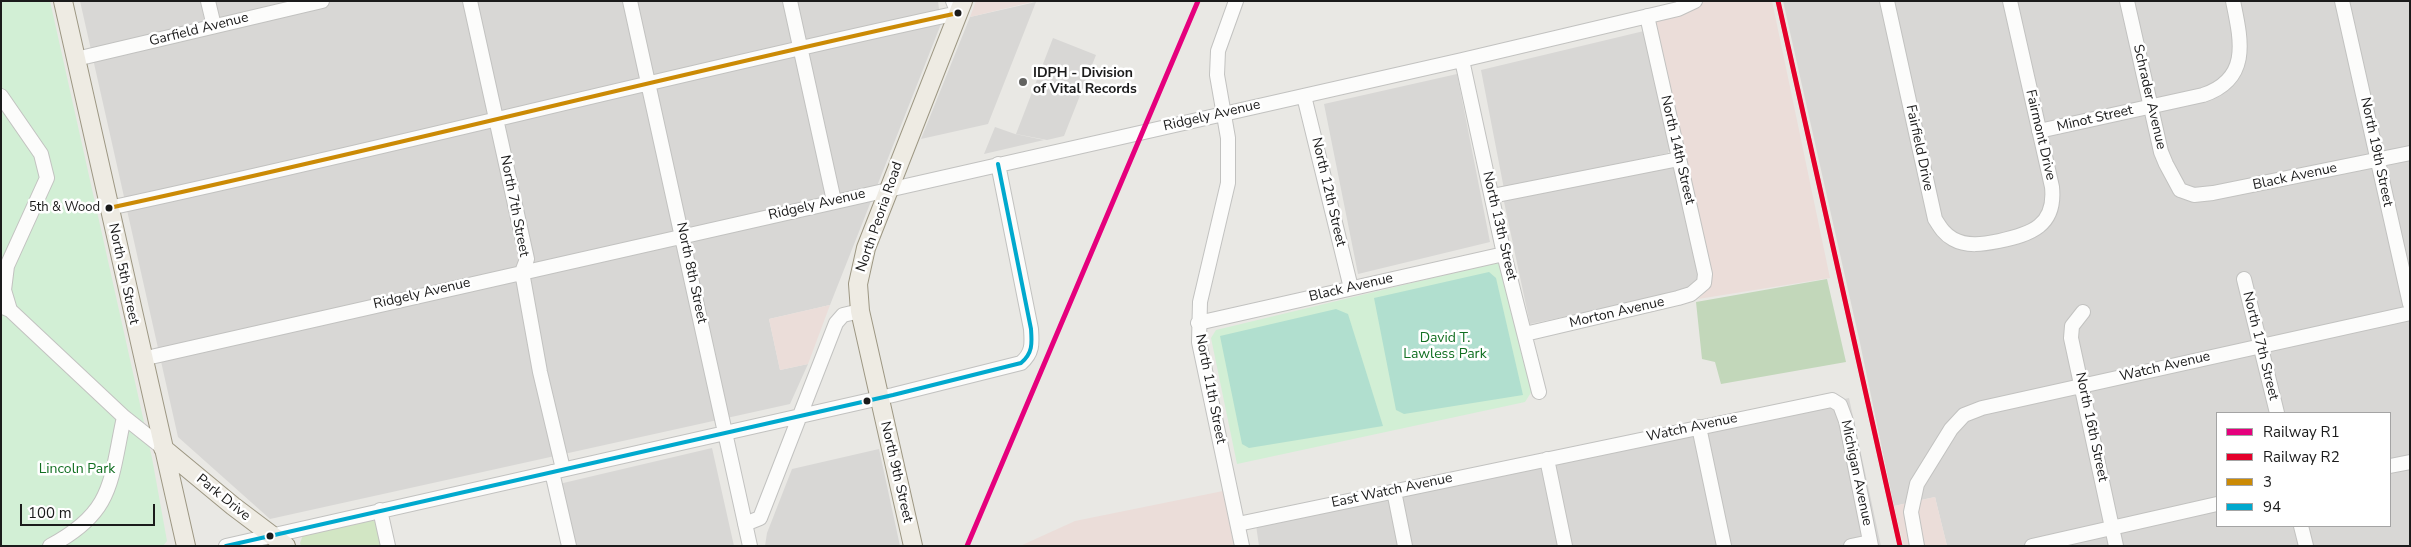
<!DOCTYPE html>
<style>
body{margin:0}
#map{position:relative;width:2411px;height:547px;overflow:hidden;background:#e9e8e4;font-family:"Nunito Sans",sans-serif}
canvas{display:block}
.frame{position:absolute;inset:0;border:2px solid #1b1b1b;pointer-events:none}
.legend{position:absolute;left:2216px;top:412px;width:175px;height:115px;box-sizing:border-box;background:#fff;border:1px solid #a4a4a4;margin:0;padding:6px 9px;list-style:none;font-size:15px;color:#1b1b1b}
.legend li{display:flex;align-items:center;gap:10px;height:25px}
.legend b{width:25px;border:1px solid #a4a4a4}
.scale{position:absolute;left:20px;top:504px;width:135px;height:22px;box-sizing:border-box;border:2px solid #1b1b1b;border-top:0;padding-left:6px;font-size:15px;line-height:18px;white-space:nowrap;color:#1b1b1b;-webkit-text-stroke:4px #fff;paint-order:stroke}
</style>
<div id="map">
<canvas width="2411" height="547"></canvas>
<div class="frame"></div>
<ul class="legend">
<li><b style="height:6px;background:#e5007d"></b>Railway R1</li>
<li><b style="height:6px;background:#e4002b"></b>Railway R2</li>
<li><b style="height:6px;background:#cb8a05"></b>3</li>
<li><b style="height:6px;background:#00a9ce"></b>94</li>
</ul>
<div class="scale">100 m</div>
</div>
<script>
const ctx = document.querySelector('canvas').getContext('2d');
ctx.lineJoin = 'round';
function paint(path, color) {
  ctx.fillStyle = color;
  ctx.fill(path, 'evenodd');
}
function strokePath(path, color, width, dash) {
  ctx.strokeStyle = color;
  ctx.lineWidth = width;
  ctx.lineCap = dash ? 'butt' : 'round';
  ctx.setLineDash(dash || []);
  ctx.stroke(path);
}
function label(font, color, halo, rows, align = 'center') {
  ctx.font = font + ' "Nunito Sans",sans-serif';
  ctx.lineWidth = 5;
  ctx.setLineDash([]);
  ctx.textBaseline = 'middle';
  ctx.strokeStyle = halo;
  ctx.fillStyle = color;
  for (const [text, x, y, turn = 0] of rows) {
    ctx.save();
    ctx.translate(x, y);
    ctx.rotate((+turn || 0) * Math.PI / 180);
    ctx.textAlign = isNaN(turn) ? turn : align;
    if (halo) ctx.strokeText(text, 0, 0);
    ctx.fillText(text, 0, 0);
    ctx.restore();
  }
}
const residential = new Path2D(`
 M80 1H938L941 24 830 305 769 319 780 370 808 364 790 404 270 519 178 437Z
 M1783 1H2410V546H1947L1935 497 1894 506 1860 343ZM2217 413H2390V526H2217Z
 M1036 2 988 124 921 139 970 17Z
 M1644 31 1671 144 1668 153 1504 189 1481 70Z
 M1053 38 1096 55 1064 136 1047 140 1016 134Z
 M1457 74 1490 242 1358 274 1324 104Z
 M995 127 1015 134 1044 140 984 154Z
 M1676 165 1700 278 1689 287 1635 302 1530 324 1503 197Z
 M1849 398 1881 546H1259L1256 525Z
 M712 448 734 546H573L559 484Z
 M879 449 900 546H765L767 533 792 469Z`);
const commercial = new Path2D(`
 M976 1H1036L970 17Z
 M1706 1H1772L1830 278 1698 299 1708 289 1711 272 1654 19Z
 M830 305 808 364 780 370 769 319Z
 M1223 491 1234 546H1020L1075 521Z
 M1935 497 1947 546H1904L1894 506Z`);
const grass = new Path2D(`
 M372 520 377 523 382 546H301L300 543 303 535Z`);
const forest = new Path2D(`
 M1827 279 1846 362 1721 384 1715 362 1702 359 1696 302Z`);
const park = new Path2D(`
 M1 1H50L152 458 167 541 163 546H1Z
 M1499 262 1532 391 1525 402 1237 464 1211 338 1216 330Z`);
const pitch = new Path2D(`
 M1489 272 1496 278 1523 395 1404 414 1396 410 1374 298Z
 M1336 309 1348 314 1383 426 1249 448 1242 444 1220 336Z`);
const minor = new Path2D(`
 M208 1 214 26
 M470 1 527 259 522 272 540 372 563 469
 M630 1 750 546
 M790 1 834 201
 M1236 1 1218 51 1217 75 1228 138V183L1200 302 1199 342 1242 546
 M1887 1 1935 219C1940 227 1944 234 1953 239 1967 247 1984 244 1999 241 2031 234 2056 226 2052 187L2010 1
 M2127 1 2161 152 2166 164 2180 190
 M2342 1 2410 304
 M76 59 322 1
 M1462 60 1504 254 1539 392
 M1 96 41 154 47 178 7 266 4 290 10 310
 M1304 96 1351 288
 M2039 131 2203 95C2251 79 2241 40 2233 1
 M2180 190 2194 195 2213 193 2410 153
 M1492 196 1679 159
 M109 208C393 147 674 74 958 13L953 1
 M2244 279 2277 413
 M3 307 10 310 124 417 163 448
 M2083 312 2072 326 2071 338 2116 546
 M1198 323 1504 254
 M1525 334 1678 298 1691 294 1704 283 1705 274 1647 16
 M142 359 1462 60 1678 9 1695 1
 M1699 427 1724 546
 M1547 459 1565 546
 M2390 466 2410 462
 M552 472 569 546
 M1394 491 1405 546
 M380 510 388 546
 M745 524 760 518 836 323 843 315 860 311
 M1238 524 1832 400 1840 405 1846 421 1871 546
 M2301 526 2306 546
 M50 546C114 512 110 482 124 417
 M226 546 893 395 1021 363C1033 353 1032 343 1031 329L998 164
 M1851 546 1870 542
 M1917 546 1911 512 1917 484 1951 429 1964 415 1982 408 2410 313
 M2032 546 2217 504`);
const major = new Path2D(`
 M63 1 186 546
 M163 448 233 506 286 546
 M913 546 860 311 858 284 866 248 963 1`);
const rail = new Path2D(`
 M1778 1 1900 546`);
const bus1 = new Path2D(`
 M109 208C393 147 674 74 958 13`);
const bus2 = new Path2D(`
 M226 546 893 395 1021 363C1033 353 1032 343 1031 329L998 164`);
const rail1 = new Path2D(`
 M967 546 1198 1`);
const rail2 = new Path2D(`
 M1778 1 1900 546`);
const markers = [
 [958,13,4.5,"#1b1b1b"],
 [1023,82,5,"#636361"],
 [109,208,4.5,"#1b1b1b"],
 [867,401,4.5,"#1b1b1b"],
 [270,536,4.5,"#1b1b1b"]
];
const busNames = [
 ["5th & Wood",100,208]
];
const streetNames = [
 ["Garfield Avenue",199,30,-14],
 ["Schrader Avenue",2149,97,77],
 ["Ridgely Avenue",1212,116,-13],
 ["Minot Street",2095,119,-13],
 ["Fairmont Drive",2040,135,77],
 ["Fairfield Drive",1919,148,78],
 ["North 14th Street",1677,150,77],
 ["North 19th Street",2376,152,78],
 ["Black Avenue",2295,177,-12],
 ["North 12th Street",1328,192,77],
 ["Ridgely Avenue",817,205,-13],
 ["North 7th Street",514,206,79],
 ["North Peoria Road",880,217,-71],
 ["North 13th Street",1499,226,77],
 ["North 8th Street",691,273,78],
 ["North 5th Street",123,274,78],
 ["Black Avenue",1351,288,-13],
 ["Ridgely Avenue",422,294,-13],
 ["Morton Avenue",1617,313,-13],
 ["North 17th Street",2260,346,76],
 ["Watch Avenue",2165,367,-13],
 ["North 11th Street",1210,389,79],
 ["North 16th Street",2091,427,78],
 ["Watch Avenue",1692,428,-12],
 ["North 9th Street",896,472,77],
 ["Michigan Avenue",1856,473,78],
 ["East Watch Avenue",1392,491,-12],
 ["Park Drive",223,498,39]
];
const poiNames = [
 ["IDPH - Division",1033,74],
 ["of Vital Records",1033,90]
];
const parkNames = [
 ["David T.",1445,339],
 ["Lawless Park",1445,355],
 ["Lincoln Park",77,470]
];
paint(residential, '#d8d7d5');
paint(commercial, '#ebddd9');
paint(grass, '#d2e6c4');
paint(forest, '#c2d7ba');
paint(park, '#d2efd5');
paint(pitch, '#b1dfcf');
strokePath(minor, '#c2c2c0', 16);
strokePath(major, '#9d9783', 20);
strokePath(minor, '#fcfcfb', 14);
strokePath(major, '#eeebe3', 18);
strokePath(rail, '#c9c9c8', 4.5);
strokePath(rail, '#fff', 2.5, [8]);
strokePath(bus1, '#cb8a05', 4);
strokePath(bus2, '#00a9ce', 4);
strokePath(rail1, '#e5007d', 5);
strokePath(rail2, '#e4002b', 5);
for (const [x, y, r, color] of markers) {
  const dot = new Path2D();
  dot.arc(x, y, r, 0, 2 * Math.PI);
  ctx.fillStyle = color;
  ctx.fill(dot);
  strokePath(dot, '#fff', 2);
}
label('13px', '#1b1b1b', '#fff', busNames, 'right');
label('14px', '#1b1b1b', '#fff', streetNames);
label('bold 14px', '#1b1b1b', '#fff', poiNames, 'left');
label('14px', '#126f22', '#fff', parkNames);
</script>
